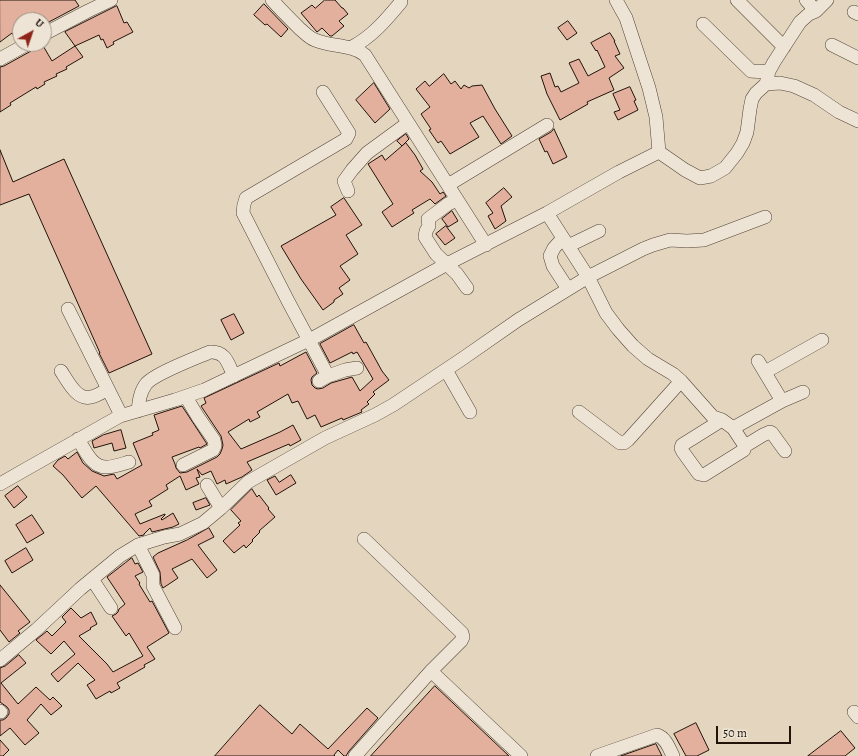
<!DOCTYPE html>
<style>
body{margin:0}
#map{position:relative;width:858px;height:756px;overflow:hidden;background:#e4d6be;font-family:Alegreya,serif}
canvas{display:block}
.north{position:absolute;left:12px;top:12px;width:40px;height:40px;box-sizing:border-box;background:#ede4d5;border:1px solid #9b9084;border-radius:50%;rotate:40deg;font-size:11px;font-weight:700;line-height:16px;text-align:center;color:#21120a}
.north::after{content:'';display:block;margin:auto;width:14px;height:18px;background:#8f2418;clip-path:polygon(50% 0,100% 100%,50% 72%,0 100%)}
.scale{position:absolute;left:716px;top:726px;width:75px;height:18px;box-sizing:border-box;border:2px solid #21120a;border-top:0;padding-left:5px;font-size:12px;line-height:14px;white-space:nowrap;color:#21120a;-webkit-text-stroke:3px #ede4d5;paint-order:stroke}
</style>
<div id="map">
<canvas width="858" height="756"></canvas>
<div class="north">U</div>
<div class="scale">50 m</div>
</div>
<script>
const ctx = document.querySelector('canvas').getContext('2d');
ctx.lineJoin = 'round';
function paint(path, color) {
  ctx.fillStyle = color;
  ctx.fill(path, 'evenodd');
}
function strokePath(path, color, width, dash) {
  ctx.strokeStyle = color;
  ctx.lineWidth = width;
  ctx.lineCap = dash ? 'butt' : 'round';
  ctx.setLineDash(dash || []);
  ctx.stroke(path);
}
const building = new Path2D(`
 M0 0H75L79 6 47 23 45 20H20V39L17 41 12 33 0 42Z
 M325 0H335L342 8H343L348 14 339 21 344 26 332 36H330L322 28 317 32 301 13 312 5 315 8Z
 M264 4 288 29 281 37 267 24 265 25 254 15Z
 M117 6 124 23 127 22 133 32 113 42 114 44 107 48 103 39 101 40 99 35 75 46 65 32Z
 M568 21 577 33 567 40 558 28Z
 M610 33 615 41H614L620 54 615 56 624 68 609 78 614 90 587 102 588 104 560 120 547 94 541 76 550 73 555 87 558 86 561 92 579 83 569 63 579 59 588 76 605 67 597 50 596 51 591 43Z
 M35 44H42L52 61 75 46 83 57 66 67 67 69 56 74 57 76 44 82 45 84 37 89 36 87 10 103 11 105 0 112V67L4 66 31 51 34 48Z
 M444 74 451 84 455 81 461 89 464 85 469 88 472 86 482 85 495 109 512 136 501 144 483 116 470 123 479 137 450 154 441 141 438 143 429 130 431 129 421 114 430 107 416 89 425 81 429 86Z
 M374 83 390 109 375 123 356 100Z
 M630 87 636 100 634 101 638 110 618 120 614 112 620 110 613 94Z
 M554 129 567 157 553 164 547 151 545 152 539 139 551 132Z
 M406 134 409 139 402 146 397 141Z
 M406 143 415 155 423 169 420 171 432 182 440 194 443 192 446 196 435 204 430 199 412 210 414 213 392 227 382 212 393 204 368 164 382 155 385 160Z
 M0 150 13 182 64 159 152 354 109 373 99 353H100L29 194 0 205Z
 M504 188 512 197 501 206 506 221 495 229 488 216 493 213 486 203Z
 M344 198 362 225 346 235 358 254 340 266 350 280 339 288 343 294 334 300V302L323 310 301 279 281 246 336 215 331 207Z
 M452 211 458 221 448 227 442 219Z
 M446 226 455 238 445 245 436 234Z
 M234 314 244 333 231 340 221 320Z
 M354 325 364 343 366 342 382 371 389 380 373 392 375 394 367 402 369 404 361 410 362 412 343 420 342 418 321 427 315 415 307 419 298 401 292 403 288 394 257 412 260 417 250 422 249 419 228 432 241 449 280 432 293 425 301 440 290 446 289 444 247 462 252 470 242 477 226 484 225 480 217 484 211 471 202 475 197 469 200 477 196 478 199 484 186 490 180 476 166 485 168 489 149 501 152 506 135 514 140 524 165 514V515L161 519 162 520 173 513 179 524 173 527 152 532 150 528 144 534V535L139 536 96 486 82 498 63 475 53 466 58 460 65 456 68 459 77 452 83 463 92 471 104 476 114 474 117 479 142 465 133 443 153 435 152 433 159 430 154 415 182 406 207 444 200 448 199 447 172 457 175 464 176 468 180 473 187 472 217 457 220 454 222 449 223 445 221 436 201 406 206 403 204 398 279 363 280 366 306 352 317 373 312 377 311 380 312 385 315 388 318 389 323 388 331 383 352 377 360 391 373 379 357 352 353 354 352 352 330 363 320 344Z
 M121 430 126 448 114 451 112 443 94 448 92 441 103 435Z
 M291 475 296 483 276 495 267 480 275 476 279 482Z
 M18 486 27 497 14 508 5 496Z
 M252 489 257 497 259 495 269 508 268 509 275 517 259 531 260 532 252 540 253 541 246 548 244 545 234 553 223 541 240 525 238 523 241 521 231 510Z
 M206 498 210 505 196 510 193 503Z
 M32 515 44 533 27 543 16 525Z
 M209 528 214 537 198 545 217 570 207 578 192 559 172 569 178 578 163 588 161 584 160 572 153 557 158 553 187 540Z
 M26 548 33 560 12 573 5 561Z
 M132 558 135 564 138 563 143 572 135 576 140 583 139 584 150 602 152 601 169 633 147 647 155 659 144 665 145 667 117 683 120 688 111 693 110 691 96 699 87 685 95 680 78 663 58 682 51 674 75 654 64 641 51 654 36 640 47 631 52 636 66 622 62 617 71 608 81 618 91 612 97 624 90 628 91 629 79 636 107 664 113 672 143 656 129 633 126 636 112 616 116 614 118 612 119 609 125 604 107 577 125 563Z
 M0 585 30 622 18 631 20 633 9 642 0 630Z
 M19 655 26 663 1 683 18 704 36 687 50 700 53 697 62 706 51 715 41 704 27 720 39 733 25 745 10 728 0 736V720H3L6 718 9 714V710L7 707 0 702V668L5 666Z
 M435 686 509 756H371Z
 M260 705 292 734 300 724 328 749 367 708 378 718 349 751 346 756H344L338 750 334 755 335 756H215Z
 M696 723 709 750 697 756H686L674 734Z
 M841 731 855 748 845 756H808Z
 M0 740 9 750 3 756H0Z
 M656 744 662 756H621Z`);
const minor = new Path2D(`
 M272 0C281 10 290 19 300 29 305 33 309 38 315 40 331 47 351 44 365 55L486 245
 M616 0 626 18 649 88 656 117 659 152
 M737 0 784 47
 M806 0 816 11
 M854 12 858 14
 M703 24 751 71C757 72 763 71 769 71
 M44 34 88 11 111 0
 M832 45 858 58
 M350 48C371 38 386 20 401 2
 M0 59 27 44
 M766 84 769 71 774 62 800 22 809 14 816 11 827 0
 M448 185 547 125
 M348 191 344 181 352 170 367 153 408 123
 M457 200 448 204 428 219 429 226 426 231 425 237 436 254 457 274 467 288
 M547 213 588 277 606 313 618 329 633 346 648 359 673 374 681 381 713 417 722 420 733 428 745 446 744 450 704 475 699 474 696 470 683 452 681 448 682 445 722 420
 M563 238 554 248 550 256 553 266 568 289
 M568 246 599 231
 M68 309 119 411 120 416
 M758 361 782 401
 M446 370 470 412
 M61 371C67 380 77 401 91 397 97 396 103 392 108 389
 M765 372 822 340
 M328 376 345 370 357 368
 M319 381 328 376 288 301 243 213C243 207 244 203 246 198L346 139 349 133 323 92
 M138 411C139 401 140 392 146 384 154 374 196 358 210 352 226 351 228 364 234 376
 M579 412 620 443H624L628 440 681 381
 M733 428 782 401 803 392
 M78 439C85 450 92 468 107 467 114 467 122 464 129 462
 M745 446 763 435 770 432 772 433 785 451
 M183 465 213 450 215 446 214 440 198 417 186 397
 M0 484 28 468 120 416 175 400 204 390 315 337 447 264 547 213 619 172 659 152 685 170 700 178 711 176 725 168 737 153 743 143 747 132 750 109 752 99 756 93 766 84 780 83 794 86 814 95 839 112 858 121
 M207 485 221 508
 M138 545 153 575V586L175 628
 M92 579 111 608
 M0 660 36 630 80 589 120 556 138 545 164 537 180 534 203 523 221 508 248 482 325 438 375 415 393 405 462 359 518 320 588 277 643 249 653 245 670 240 687 241 704 240 765 217
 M431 671 521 756
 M0 711 1 712
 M854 712 858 717
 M355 756 431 671 461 641 463 637 462 633 364 539
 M597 756 657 735C666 738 669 748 673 756`);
paint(building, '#e3b09e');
strokePath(building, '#21120a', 1);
strokePath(minor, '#524337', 14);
strokePath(minor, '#ede4d5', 13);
</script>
